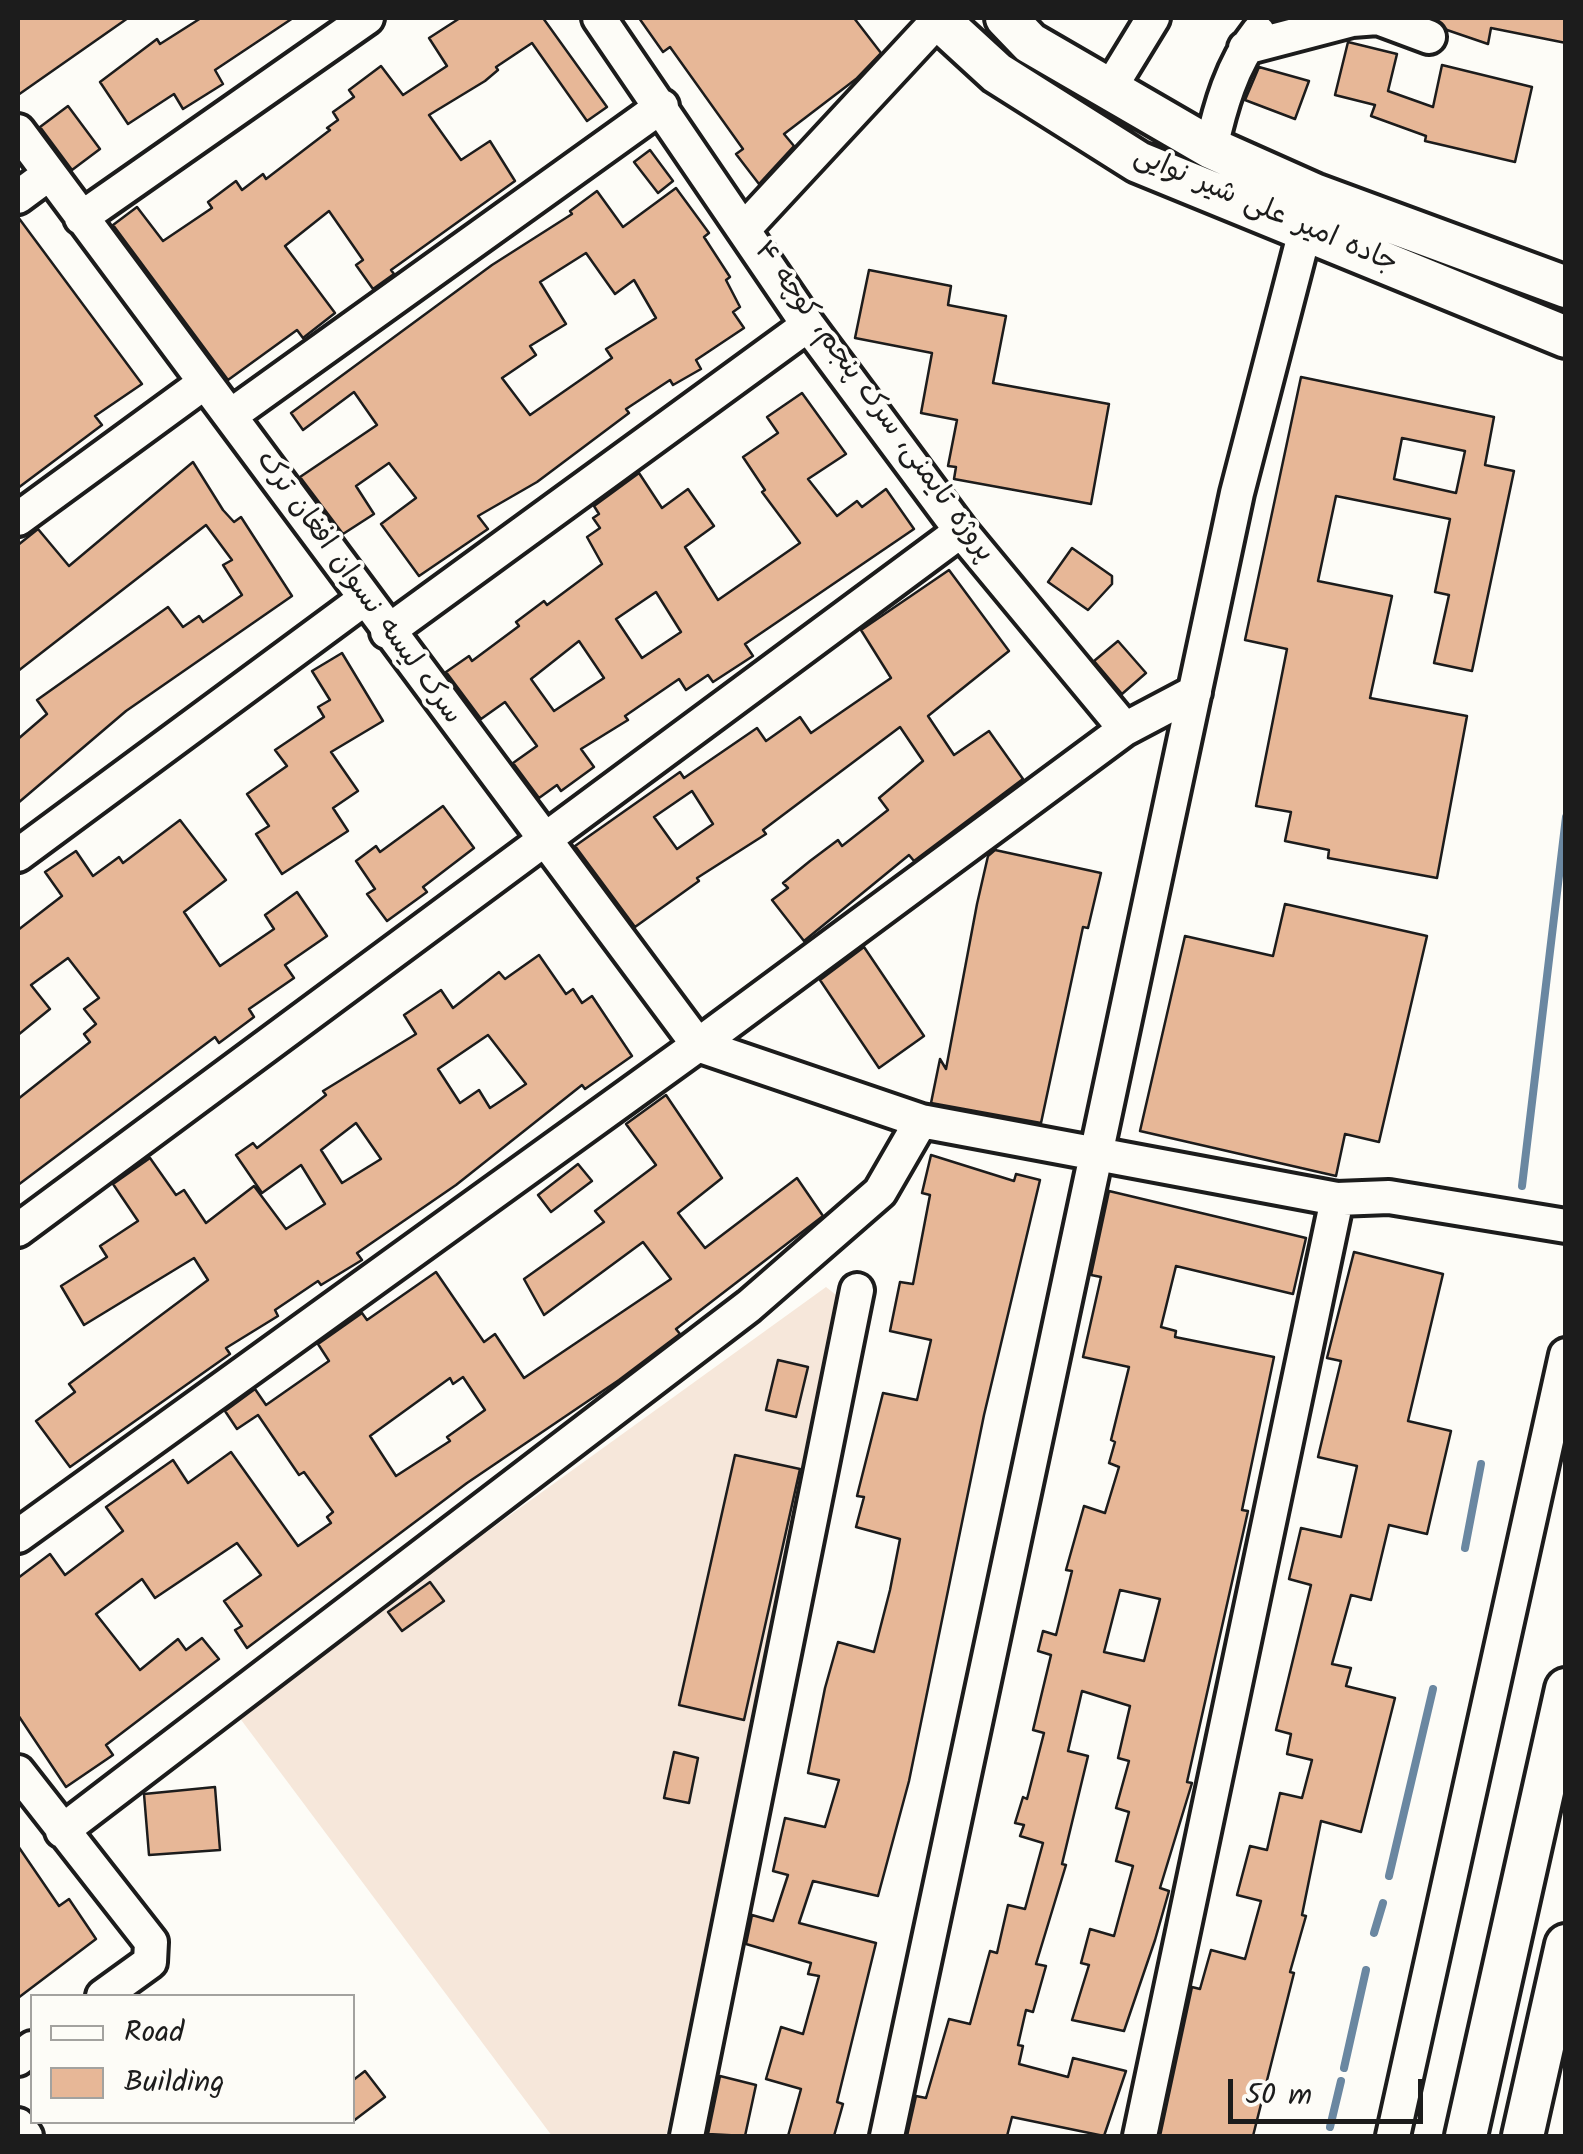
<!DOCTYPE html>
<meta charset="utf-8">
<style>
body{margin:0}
#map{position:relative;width:1583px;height:2154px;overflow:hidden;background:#fdfcf7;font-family:Kalam,sans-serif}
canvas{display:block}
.frame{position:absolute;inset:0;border:20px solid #1c1c1c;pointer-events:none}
.legend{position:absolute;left:30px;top:1994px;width:325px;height:130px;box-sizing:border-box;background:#fdfcf7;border:2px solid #a3a29f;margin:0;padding:12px 18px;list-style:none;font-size:30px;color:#1c1c1c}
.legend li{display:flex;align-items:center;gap:20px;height:50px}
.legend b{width:50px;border:2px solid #a3a29f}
.scale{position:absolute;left:1228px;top:2079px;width:195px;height:45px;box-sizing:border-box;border:5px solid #1c1c1c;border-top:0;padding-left:12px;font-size:30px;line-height:35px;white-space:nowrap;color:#1c1c1c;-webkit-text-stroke:8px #fdfcf7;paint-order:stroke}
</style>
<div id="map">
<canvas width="1583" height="2154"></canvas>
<div class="frame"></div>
<ul class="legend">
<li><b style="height:12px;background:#fdfcf7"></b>Road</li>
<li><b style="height:28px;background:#e7b797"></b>Building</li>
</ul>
<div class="scale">50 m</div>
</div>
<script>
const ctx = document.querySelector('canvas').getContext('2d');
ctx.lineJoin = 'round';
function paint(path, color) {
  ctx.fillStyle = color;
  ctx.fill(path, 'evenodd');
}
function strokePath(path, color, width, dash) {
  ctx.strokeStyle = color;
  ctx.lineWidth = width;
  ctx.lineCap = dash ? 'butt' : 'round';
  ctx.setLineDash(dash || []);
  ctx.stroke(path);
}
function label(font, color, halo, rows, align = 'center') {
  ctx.font = font + ' Kalam,"Playpen Sans Arabic",sans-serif';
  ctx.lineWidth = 8;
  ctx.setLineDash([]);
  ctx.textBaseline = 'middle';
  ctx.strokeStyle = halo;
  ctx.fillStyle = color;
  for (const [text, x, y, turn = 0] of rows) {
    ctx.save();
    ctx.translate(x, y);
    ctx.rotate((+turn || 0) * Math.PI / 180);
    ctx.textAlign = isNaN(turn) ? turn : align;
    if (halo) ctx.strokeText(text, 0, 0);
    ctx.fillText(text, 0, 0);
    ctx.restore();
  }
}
const built = new Path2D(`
 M826 1287 845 1302 666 2136H552L236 1713Z`);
const stream = new Path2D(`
 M1522 1186 1566 817
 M1465 1548 1481 1464
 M1389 1876 1433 1689
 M1374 1933 1383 1903
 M1344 2068 1366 1970
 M1330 2127 1341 2081`);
const building = new Path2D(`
 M18 18H128L18 95Z
 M201 18H293L215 70 223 84 183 109 174 94 128 124 100 82 157 39 160 44Z
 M460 18H543L607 107 587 121 532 43 496 67 498 70 485 81 429 115 461 160 490 141 515 181 391 270 394 274 373 289 356 265 363 260 329 211 285 246 335 313 303 338 297 330 228 380 113 225 137 207 163 241 212 208 208 202 236 181 242 190 263 174 266 179 330 130 327 128 338 120 333 112 354 97 349 90 381 66 403 95 447 66 429 38Z
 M639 18H854L881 53 856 79 784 134 794 146 759 184 736 154 743 149 670 47 663 52Z
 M1434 18H1566V43L1491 28 1488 44 1447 30Z
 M1348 42 1397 54 1388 91 1433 107 1442 65 1532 87 1515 162 1425 141 1426 136 1371 116 1375 105 1335 95Z
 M1259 67 1309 81 1295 119 1245 100Z
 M68 106 100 149 72 170 40 127Z
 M650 150 673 181 658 193 634 162Z
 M676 188 709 233 704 237 730 277 726 280 740 307 733 312 744 328 696 360 701 369 673 385 670 380 626 409 629 413 537 482 478 516 488 529 419 576 381 524 416 498 389 463 356 486 374 514 343 534 300 477 377 425 354 392 303 430 291 413 492 265 572 214 570 211 597 191 623 227ZM586 253 615 294 634 280 656 318 606 349 612 358 530 415 502 378 536 355 530 346 566 324 540 282Z
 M18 217 142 384 95 416 102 425 18 488Z
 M869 270 951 286 948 305 1006 316 993 383 1109 404 1091 504 954 479 956 467 948 466 957 420 921 413 932 353 855 338Z
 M1301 377 1494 417 1485 465 1514 471 1472 671 1434 663 1449 595 1435 592 1450 519 1336 496 1318 581 1392 596 1370 698 1467 716 1437 878 1328 858 1329 850 1285 841 1291 812 1256 806 1287 649 1245 640ZM1402 438 1465 451 1456 493 1394 479Z
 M802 393 846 454 808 479 837 516 857 501 862 507 886 489 914 529 745 644 753 656 713 682 708 675 686 690 679 679 625 716 628 720 581 749 594 767 561 791 557 785 539 798 513 763 537 746 505 702 481 719 446 672 469 656 472 661 519 626 516 622 544 601 547 605 602 564 587 537 600 528 593 518 599 514 594 506 639 473 662 508 688 489 714 526 685 547 718 600 800 543 762 492 765 490 743 457 778 433 767 417ZM656 592 681 632 642 658 616 619ZM579 641 604 678 554 711 531 679Z
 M193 462 223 510 234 522 241 517 292 596 126 711 18 803V739L47 714 37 700 168 607 183 627 199 616 203 622 242 595 223 565 232 560 206 525 18 671V545L38 529 69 566Z
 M1072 548 1112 576V584L1088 610 1048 582Z
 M949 570 1009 651 928 716 954 755 989 731 1023 779 914 861 909 855 804 941 772 900 788 888 783 883 810 861 838 840 842 846 888 810 879 798 923 761 900 727 763 830 766 834 697 878 699 881 635 927 575 846 680 772 684 778 757 728 766 741 800 717 811 733 891 678 861 630ZM692 791 713 824 677 849 654 817Z
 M1118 641 1146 673 1122 694 1094 661Z
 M342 653 383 721 331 752 358 791 333 808 348 831 282 874 256 834 269 826 247 794 287 766 275 750 324 717 318 707 330 700 312 671Z
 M443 806 474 848 423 887 427 892 387 921 367 894 375 889 356 861 376 846 380 852Z
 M180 820 226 880 184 912 220 966 274 929 265 915 297 892 327 936 285 965 294 978 249 1009 254 1017 219 1043 215 1037 18 1185V1099L90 1042 84 1034 96 1024 84 1009 99 998 68 958 31 985 50 1009 18 1035V930L62 896 45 872 76 851 93 876 119 857 123 863Z
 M995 850 1101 873 1088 928 1083 927 1041 1123 931 1103 940 1059 946 1069 977 904 988 856Z
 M1285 904 1427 936 1379 1142 1345 1134 1336 1176 1140 1131 1185 936 1273 956Z
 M864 947 924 1036 879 1068 820 980Z
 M539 955 566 994 573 989 582 1003 592 996 632 1056 585 1089 582 1085 456 1185 357 1253 362 1260 321 1285 318 1281 275 1310 278 1316 226 1348 230 1354 70 1467 36 1421 75 1392 69 1384 208 1280 194 1258 84 1325 61 1286 107 1257 100 1246 138 1221 113 1184 150 1158 176 1195 184 1190 206 1223 254 1186 286 1229 325 1204 301 1165 262 1193 236 1155 253 1143 257 1148 326 1095 323 1091 416 1034 404 1015 441 990 453 1008 499 972 505 979ZM488 1035 526 1084 490 1108 479 1090 460 1103 438 1069ZM356 1123 381 1159 342 1183 321 1150Z
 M666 1095 722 1178 678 1213 705 1248 797 1178 823 1216 676 1329 680 1334 619 1380 467 1483 247 1648 235 1630 242 1626 224 1601 261 1575 237 1543 155 1598 142 1579 96 1614 140 1670 178 1639 186 1650 202 1638 219 1659 106 1745 113 1755 66 1787 18 1715V1578L50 1554 65 1575 123 1531 106 1507 173 1460 188 1483 231 1452 298 1546 331 1523 327 1517 333 1512 304 1472 299 1475 258 1415 237 1429 225 1411 255 1389 266 1405 329 1361 318 1344 362 1313 367 1320 436 1272 484 1342 495 1334 524 1378 671 1279 643 1242 544 1315 524 1279 604 1222 595 1211 656 1165 626 1124ZM463 1377 485 1410 447 1437 450 1441 396 1476 370 1436 450 1378 453 1384Z
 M931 1155 1014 1181 1016 1174 1040 1180 984 1415 909 1781 878 1896 813 1881 799 1923 876 1943 837 2102 843 2104 834 2136H788L801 2089 766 2079 781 2027 803 2034 819 1976 808 1974 811 1963 746 1944 752 1915 773 1921 788 1875 773 1871 785 1818 825 1827 839 1780 808 1773 825 1688 838 1642 874 1652 890 1590 900 1539 856 1527 864 1497 857 1496 883 1393 917 1400 931 1340 890 1331 900 1282 913 1284 930 1195 922 1193Z
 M578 1164 592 1181 551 1212 538 1195Z
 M1109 1191 1306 1238 1293 1294 1176 1266 1161 1327 1176 1331 1175 1337 1274 1357 1242 1510 1248 1511 1187 1782 1192 1783 1160 1888 1169 1891 1155 1940 1124 2031 1072 2020 1089 1965 1081 1963 1090 1929 1114 1936 1133 1866 1116 1861 1129 1812 1116 1808 1129 1761 1118 1758 1130 1706 1082 1691 1068 1751 1088 1756 1062 1864 1066 1865 1036 1964 1046 1966 1033 2012 1026 2010 1018 2045 1023 2046 1019 2064 1068 2077 1073 2058 1126 2071 1104 2136 1012 2117 1007 2136H907L916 2096 926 2098 949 2019 970 2024 990 1951 997 1953 1008 1905 1025 1909 1043 1843 1020 1836 1024 1825 1015 1823 1023 1797 1027 1799 1044 1733 1033 1730 1051 1655 1038 1651 1043 1631 1056 1635 1072 1571 1066 1570 1084 1506 1105 1513 1119 1467 1109 1463 1115 1442 1111 1440 1129 1367 1083 1357 1101 1277 1091 1275ZM1120 1590 1160 1599 1144 1661 1104 1652Z
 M1354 1252 1443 1274 1408 1421 1451 1431 1427 1534 1389 1525 1371 1600 1351 1595 1332 1664 1351 1668 1346 1686 1395 1698 1361 1832 1321 1821 1302 1915 1306 1916 1290 1972 1294 1973 1253 2136H1160L1192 1987 1200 1989 1211 1950 1245 1959 1261 1901 1237 1895 1250 1846 1267 1850 1280 1793 1302 1798 1312 1760 1287 1754 1291 1734 1276 1730 1311 1585 1289 1579 1301 1528 1341 1537 1357 1466 1318 1457 1341 1361 1327 1358Z
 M778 1360 808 1367 796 1417 766 1410Z
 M735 1455 800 1469 744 1720 679 1705Z
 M430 1582 444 1601 402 1631 388 1612Z
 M674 1752 698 1758 689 1803 664 1798Z
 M215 1787 220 1850 149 1855 144 1794Z
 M18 1846 59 1906 69 1899 96 1939 18 1998Z
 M365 2071 385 2097 352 2122V2081Z
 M720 2076 756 2085 745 2136 708 2134Z`);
const minor = new Path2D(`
 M599 18 808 325 961 531 1125 729
 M1245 48 1352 20 1378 18 1429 37
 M1109 90 1153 18
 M18 131 698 1045 921 1121 1337 1199 1389 1197 1566 1226
 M1211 148C1220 108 1232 64 1258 32
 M18 197 49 174
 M81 218 367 18
 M745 228 939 19
 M230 416 662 106
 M18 519 204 383
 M387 632 808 325
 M18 855 363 600
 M18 1230 961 531
 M18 1536 698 1045 1125 729 1195 692
 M18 1772 151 1942 150 1962 103 1996
 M62 1831 749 1306 880 1192 921 1121
 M18 2059 32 2048
 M18 2125 26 2136
 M687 2136 857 1290
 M887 2136 1237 493 1305 231
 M1140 2136 1337 1199
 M1393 2136 1566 1355`);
const major = new Path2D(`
 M937 18 997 73 1138 162 1566 337
 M1006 18 1030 43 1211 148 1314 194 1566 287
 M1466 2136 1566 1689
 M1523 2136 1566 1945`);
const streetNames = [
 ["جاده امیر علی شیر نوایی",1265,212,23],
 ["پروژه تایمنی، سرک پنجم، کوچه ۴",872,403,54],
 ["سرک لیسه نسوان افغان‌ ترک",357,589,54]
];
paint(built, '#f6e7da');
strokePath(stream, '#6a87a1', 8);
paint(building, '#e7b797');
strokePath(building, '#1c1c1c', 2.5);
strokePath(minor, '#1c1c1c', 40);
strokePath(major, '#1c1c1c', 48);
strokePath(minor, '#fdfcf7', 32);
strokePath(major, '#fdfcf7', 40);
label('28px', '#1c1c1c', '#fdfcf7', streetNames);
</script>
